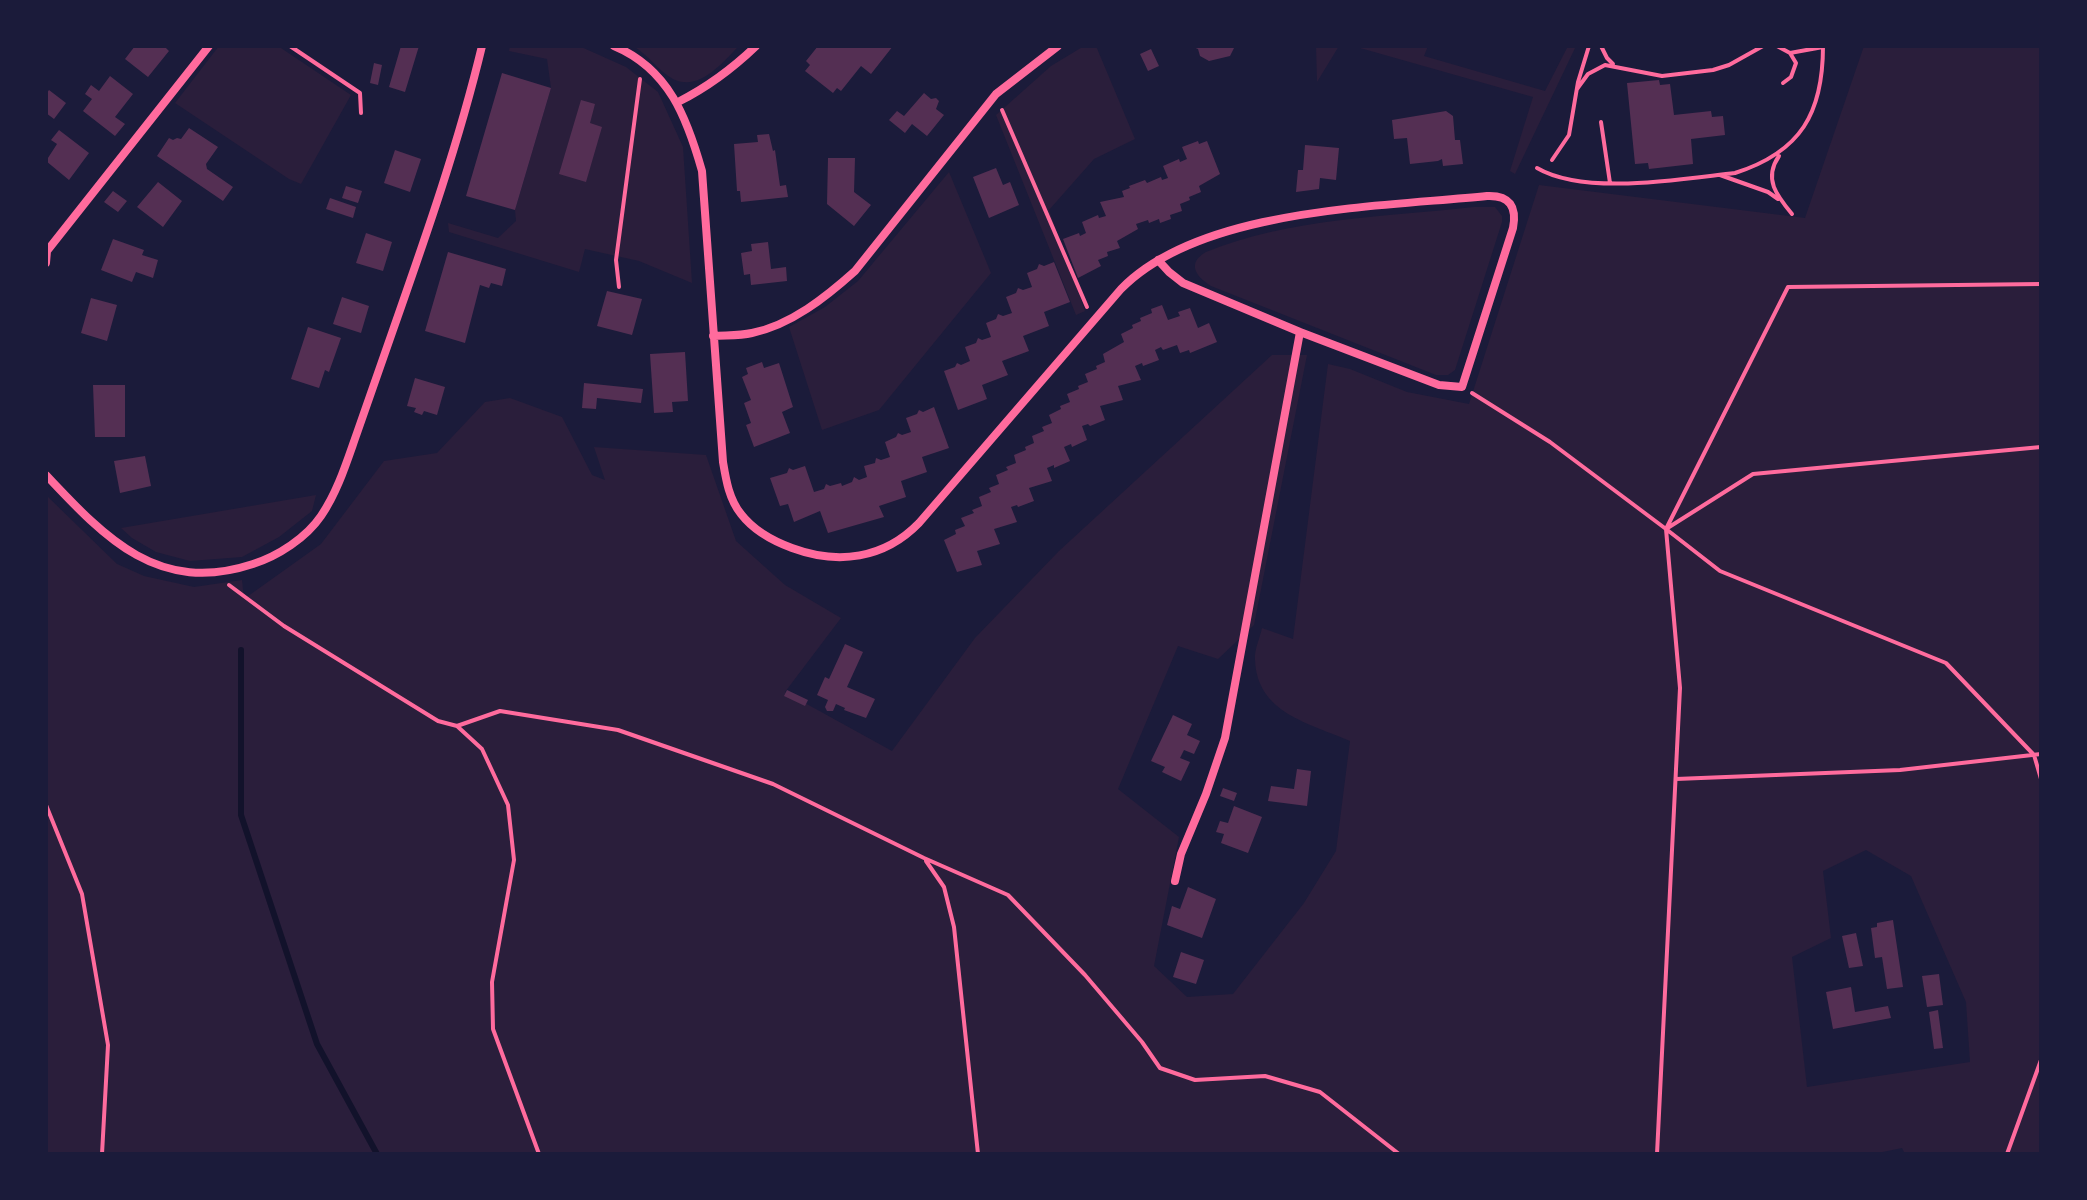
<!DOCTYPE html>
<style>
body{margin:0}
#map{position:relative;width:2087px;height:1200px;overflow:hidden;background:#1b1b3a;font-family:Ubuntu,sans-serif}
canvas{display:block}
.frame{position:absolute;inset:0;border:48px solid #1b1b3a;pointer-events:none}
</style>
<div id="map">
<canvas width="2087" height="1200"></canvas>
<div class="frame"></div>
</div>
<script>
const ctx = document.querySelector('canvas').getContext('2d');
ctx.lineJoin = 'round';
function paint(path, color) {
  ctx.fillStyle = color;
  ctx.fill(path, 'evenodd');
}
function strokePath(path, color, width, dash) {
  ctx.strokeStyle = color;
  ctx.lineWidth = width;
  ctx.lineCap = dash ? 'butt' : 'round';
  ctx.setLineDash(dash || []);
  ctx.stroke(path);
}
const green = new Path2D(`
 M219 46H278L351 95 301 184 289 179 175 103Z
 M510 46H579L626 67 658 92 683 147 692 283 639 261 585 249 579 272 449 232 448 223 498 238 516 221 515 210 551 88 547 59 509 51Z
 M633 46H738V47C722 63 699 92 673 79 658 71 648 54 633 46Z
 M1084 46H1096L1135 139 1094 159 1049 210 1085 311 1076 315 996 115 1051 66Z
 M1316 46H1339L1317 82Z
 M1353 46H1428L1424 56 1545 91 1568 46H1576L1515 174 1510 171 1533 97Z
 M1864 46H2041V1154H1905L1902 1148 1873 1154H46V495L117 564 144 576 194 587 242 580 244 599 321 544 384 461 437 453 485 402 510 398 562 417 592 475 605 480 594 447 706 455 736 541 785 585 841 618 785 692 892 751 975 638 1059 551 1272 355H1307L1254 625 1218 659 1178 646 1118 789 1179 837 1154 966 1187 997 1233 994 1304 903 1336 851 1350 741C1309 723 1257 713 1255 660 1254 650 1260 638 1262 628L1293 639 1328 364 1350 369 1407 392 1469 404 1539 185 1805 218ZM1866 850 1911 876 1966 1002 1970 1062 1807 1087 1792 957 1831 938 1823 871Z
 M949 172 991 273 879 410 822 430 789 327 825 307 858 281Z
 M1474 207H1495L1502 216V222L1455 370 1448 375H1436L1211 286C1195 276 1187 263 1206 252 1290 218 1384 217 1474 207Z
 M316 495 312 511 279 537 242 557 190 561 156 552 132 538 121 528Z`);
const stream = new Path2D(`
 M241 650V815L317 1044 377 1154`);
const building = new Path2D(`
 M135 46H164L169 51 148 77 125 59Z
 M401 46H419L405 92 389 87Z
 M818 46H893L871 74 861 66 841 91 837 88 833 93 805 71 810 65 806 61Z
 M1191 46H1235L1230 56 1209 61 1200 56 1198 49Z
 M1151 49 1159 66 1148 71 1140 54Z
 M374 63 382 65 378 85 370 83Z
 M502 73 551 88 515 210 466 196Z
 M110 76 133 94 115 117 125 124 115 136 83 111 92 99 85 94 91 85 99 91Z
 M1659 80 1660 85 1670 84 1674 115 1711 111 1712 117 1723 116 1725 135 1691 139 1693 164 1649 169 1648 163 1635 164 1627 83Z
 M49 90 66 103 54 119 46 113V94Z
 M924 93 931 99 936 98 939 101 936 109 944 115 927 136 912 124 905 133 889 120 897 111 904 116Z
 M581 100 595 104 590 123 602 127 586 182 559 174Z
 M1446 111 1453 116 1455 140H1460L1463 164 1443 166 1442 159 1438 161 1410 164 1407 138 1394 139 1392 120Z
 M189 128 218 147 206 164 207 169 233 187 223 201 157 156 169 138 173 140 177 138 181 139Z
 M59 130 89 153 69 180 46 161 57 144 51 140Z
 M769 134 773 151 775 150 780 186 786 185 788 197 741 202 740 191H737L734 144 758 142 757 135Z
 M1198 141 1199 144 1207 141 1220 174 1199 186 1201 192 1189 197 1190 200 1180 204 1182 211 1170 215 1171 219 1160 223 1159 219 1149 223 1148 220 1136 224 1138 229 1117 241 1120 248 1107 252 1108 256 1098 260 1101 266 1078 278 1063 239 1079 233 1080 236 1086 233 1082 222 1098 215 1099 218 1106 216 1100 202 1124 197 1122 191 1130 188 1129 186 1145 180 1147 183 1161 177 1162 180 1168 178 1163 166 1179 159 1180 162 1187 159 1182 147Z
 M1305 145 1339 148 1336 180 1320 178 1319 189 1296 192 1298 170H1303Z
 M395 150 421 159 410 192 384 183Z
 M828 158H855L854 192 871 205 854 226 827 204Z
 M996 168 1003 185 1010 182 1019 205 989 218 973 177Z
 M158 182 182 201 163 227 137 207Z
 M346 186 362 191 358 203 342 198Z
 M113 191 127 201 118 212 104 202Z
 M330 198 356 207 353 218 326 209Z
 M366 233 392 242 383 271 356 263Z
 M113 239 144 250 142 255 158 260 153 278 136 272 132 282 101 270Z
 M768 242 771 269 786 267 787 281 751 285 750 274 744 275 741 253 752 251 751 244Z
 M448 252 506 269 502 286 491 283 489 288 480 285 465 343 425 331Z
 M1054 262 1070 302 1044 312 1049 326 1023 336 1029 351 1002 361 1008 375 982 385 987 399 958 410 944 371 955 367 957 363 961 365 970 361 965 347 976 343 978 338 982 340 991 337 986 323 996 319 998 314 1003 316 1012 313 1006 297 1016 293 1018 288 1023 290 1032 287 1027 273 1037 269 1039 264 1044 266Z
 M607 291 642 299 632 335 597 326Z
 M342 297 369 306 361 333 333 324Z
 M91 298 117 305 107 341 81 333Z
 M1162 305 1168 320 1180 316 1178 312 1190 308 1198 328 1209 323 1217 342 1190 353 1189 350 1180 353 1177 345 1163 350 1161 347 1155 350 1159 360 1143 366 1142 363 1135 366 1141 380 1118 386 1123 400 1100 406 1105 420 1090 426 1088 424 1082 426 1087 440 1072 447 1071 444 1064 447 1070 461 1054 468V465L1047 468 1052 481 1029 488 1034 501 1018 507 1017 505 1011 507 1017 522 994 529 1000 544 977 551 982 565 957 572 944 540 956 534 955 530 965 526 961 518 974 513 972 510 982 506 979 497 991 492 989 488 999 484 996 475 1008 470 1006 467 1016 463 1014 455 1026 450 1025 447 1034 443 1032 436 1044 431 1042 427 1052 423 1049 415 1061 409 1060 406 1070 402 1067 394 1079 389 1078 386 1088 382 1085 374 1097 369 1096 366 1105 362 1103 354 1124 342 1121 334 1133 328 1132 325 1141 321 1140 318 1152 313 1151 309Z
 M308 327 341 338 329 372 325 370 319 388 291 379Z
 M685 352 688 401 672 402 673 412 654 413 650 354Z
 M762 362 764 368 779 363 793 407 782 412 790 433 754 447 746 425 751 423 744 403 751 400 742 377 748 374 746 368Z
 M415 378 445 387 437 415 424 411 422 415 414 412 416 408 407 406Z
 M584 383 643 389 641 403 597 398 596 409 582 408Z
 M93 385H125V437H95Z
 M934 407 949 448 922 457 927 472 901 481 906 497 879 506 884 517 828 533 820 511 794 522 788 504 780 506 770 478 787 473 789 468 793 470 805 466 814 492 824 489 826 484 830 486 841 483 842 486 852 482 854 477 859 480 867 477 864 466 875 463 876 458 881 460 890 457 885 442 896 437 898 433 902 435 911 432 906 418 917 414 919 410 923 412Z
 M145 456 151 486 120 493 114 461Z
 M845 644 863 652 847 687 875 699 866 718 844 710 845 708 836 704 833 711H827L825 707 828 700 817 695 825 677 829 679Z
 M787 690 808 700 805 706 784 696Z
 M1173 715 1192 724 1187 735 1200 741 1194 754 1184 750 1180 758 1190 762 1181 781 1162 772 1165 767 1151 761Z
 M1297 769 1311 771 1307 806 1268 801 1271 786 1294 789Z
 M1223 788 1237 793 1234 801 1220 796Z
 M1234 806 1262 817 1248 853 1221 843 1224 834 1216 832 1220 821 1228 823Z
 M1188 887 1216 899 1202 938 1167 925 1172 906 1180 909Z
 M1893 920 1903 987 1887 989 1882 957 1875 958 1871 928 1877 927V923Z
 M1856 933 1863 966 1849 968 1842 936Z
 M1181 952 1204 960 1196 984 1173 977Z
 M1939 974 1943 1005 1927 1007 1922 976Z
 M1851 987 1855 1012 1888 1006 1891 1018 1833 1029 1826 992Z
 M1938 1010 1943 1048 1934 1049 1929 1012Z`);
const path = new Path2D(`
 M290 46 360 93 361 113
 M1601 46 1607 58 1613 64
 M1777 46 1790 53 1796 63 1791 77 1783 83
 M1790 53 1823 47
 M1577 89 1588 74 1605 65 1662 76 1713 70 1729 65 1763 46
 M1002 110 1087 307
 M1601 122 1610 183
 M1779 156C1763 179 1777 196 1792 214
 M1552 160 1569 135 1578 82 1589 46
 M1537 168C1585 196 1681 179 1735 173 1801 152 1823 113 1823 46
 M1720 175 1768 192 1778 199
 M619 287 616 260 640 79
 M1472 393 1550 442 1666 529 1753 474 2041 447
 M1666 529 1720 571 1946 663 2034 755 2041 779
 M229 585 284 626 438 721 457 726 500 711 618 730 773 784 924 858 1008 895 1085 975 1142 1042 1160 1068 1195 1080 1265 1076 1320 1092 1399 1154
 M457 726 482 749 508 805 514 860 492 982 493 1029 539 1154
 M1676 779 1900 770 2041 754
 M46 805 82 894 108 1045 102 1154
 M926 861 944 887 954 927 978 1154
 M1657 1154 1680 688 1666 529 1788 287 2041 284
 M2007 1154 2041 1060`);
const minor = new Path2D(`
 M614 46C669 69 687 118 702 171L723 462C726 480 729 499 741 514 754 531 773 541 792 548 838 565 884 559 919 523L1121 289C1200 208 1379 207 1487 196 1510 195 1517 207 1513 228L1462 387 1439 385 1300 332
 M678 102C708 87 732 69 756 46
 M1158 260 1169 272 1183 283 1300 332 1225 738 1206 794 1181 854 1175 881
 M46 263 47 251 209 46
 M713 336C726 335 739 336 752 333 791 325 826 297 855 271L996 94 1058 46
 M46 475C106 539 159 595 253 564 278 556 306 538 321 516 338 491 347 461 357 433 369 398 381 364 393 330 426 236 459 142 482 46`);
paint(green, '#2a1e3b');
strokePath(stream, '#12122b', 6);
paint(building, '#542f53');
strokePath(path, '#ff6b9d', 4);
strokePath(minor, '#ff6b9d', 8);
</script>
